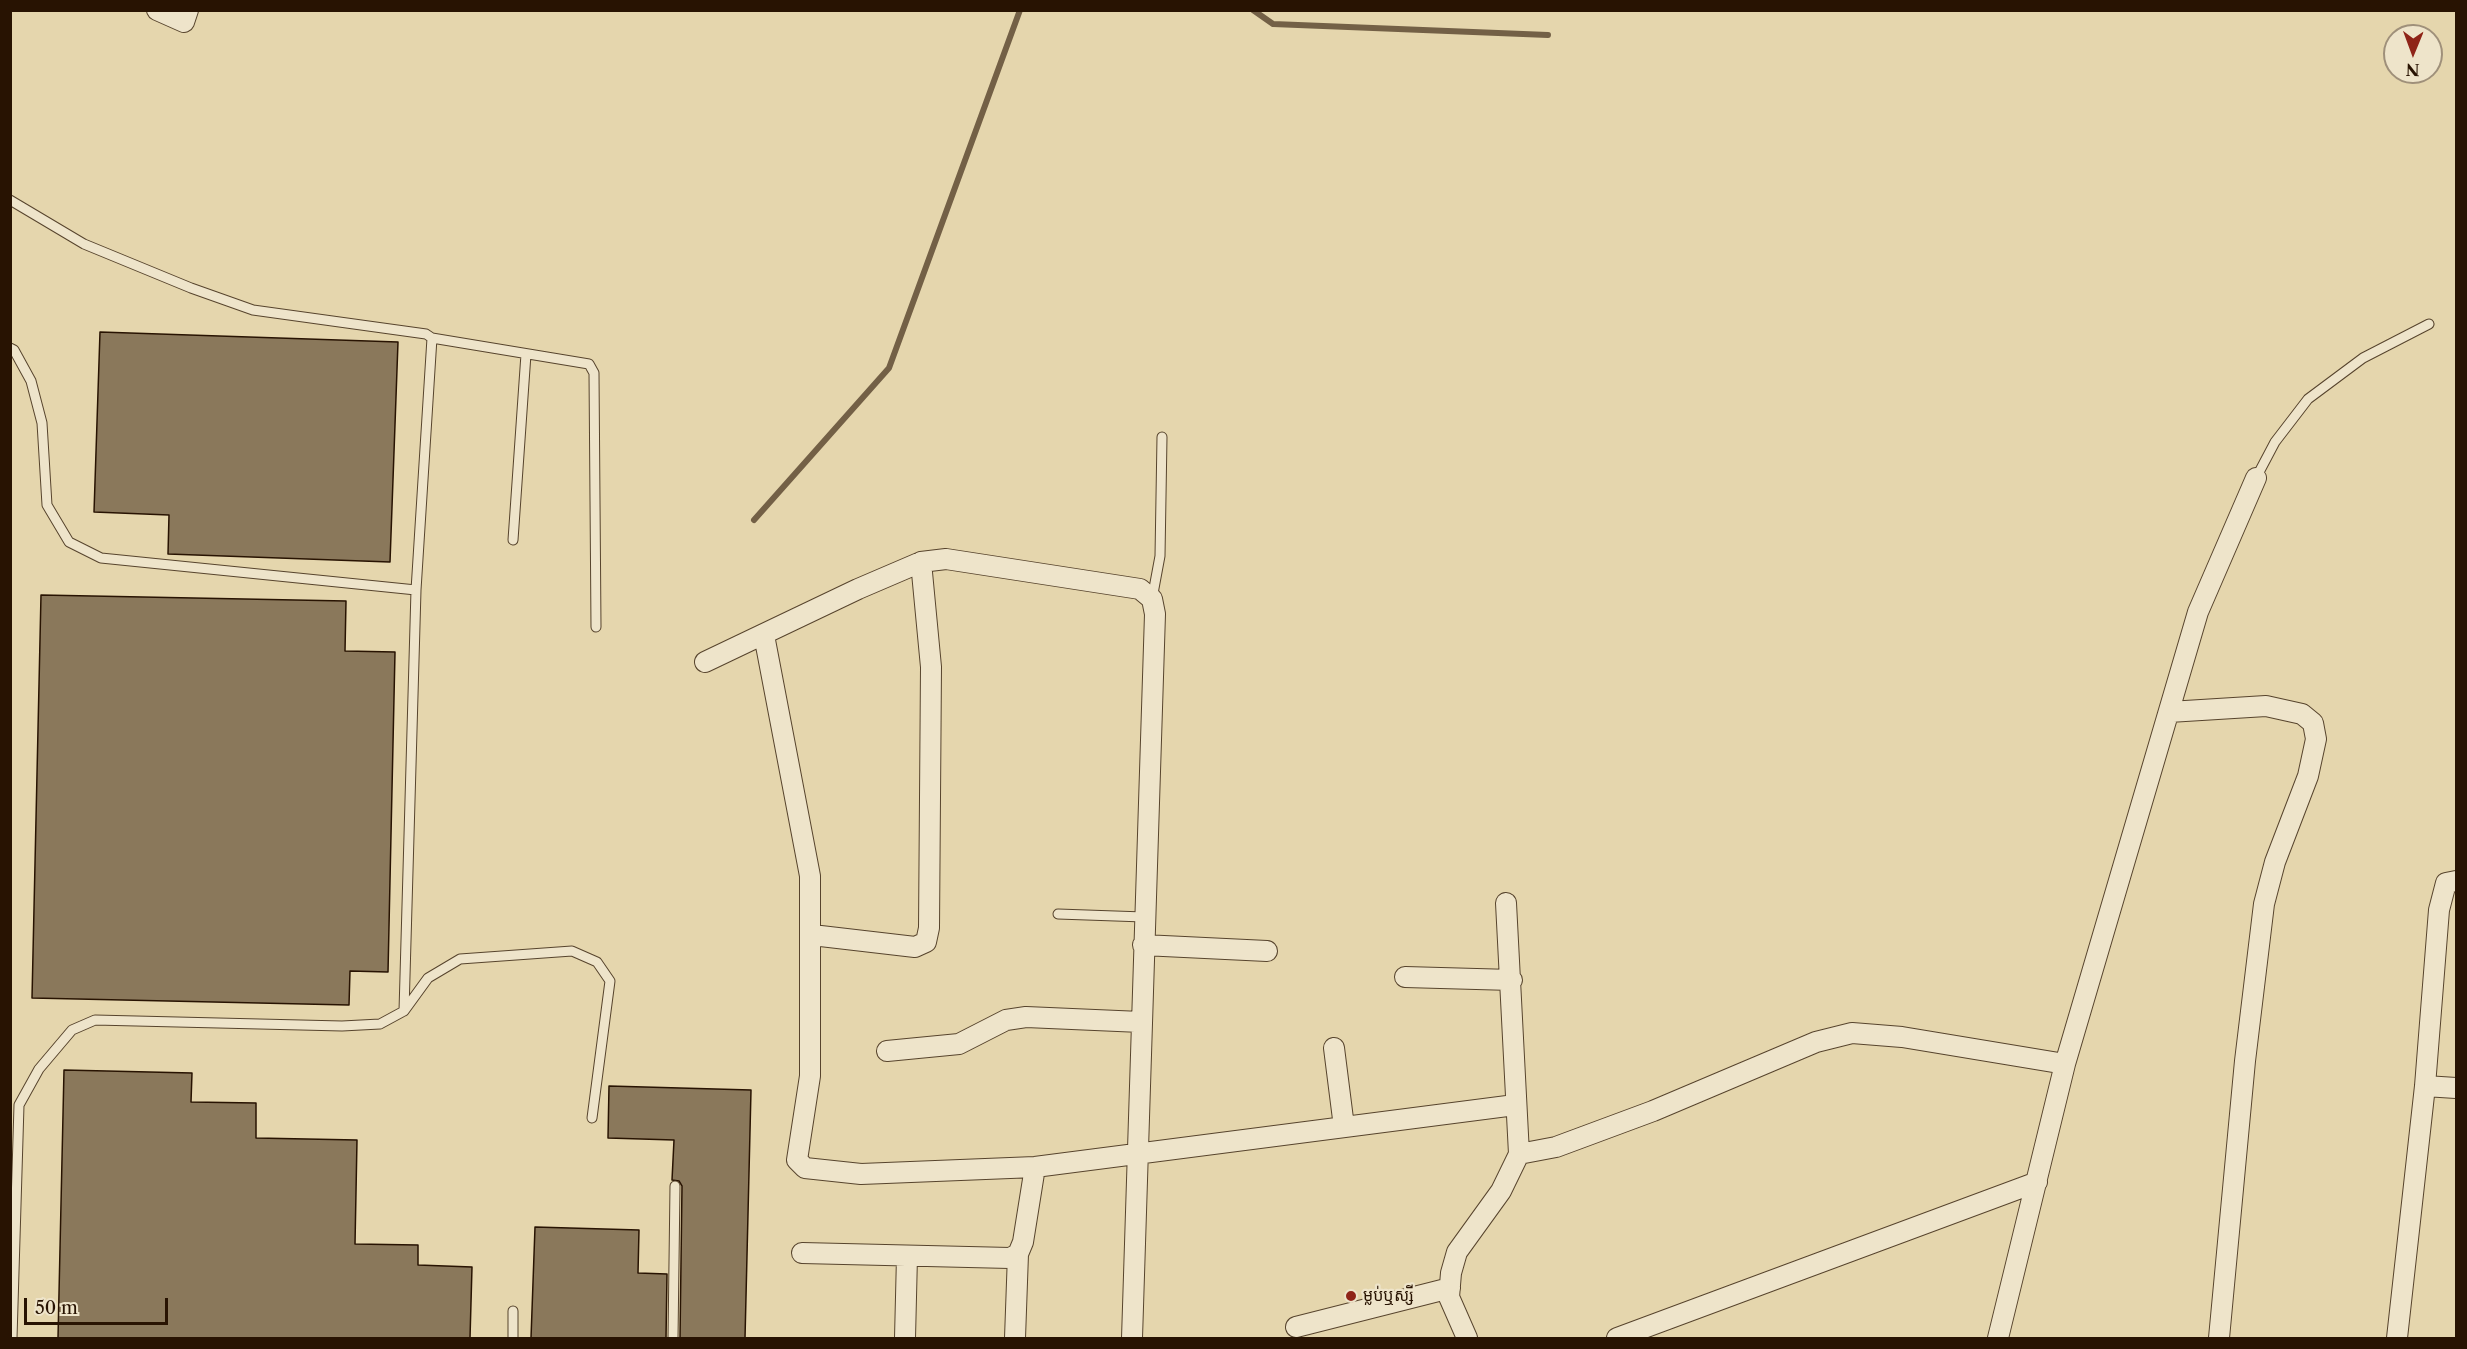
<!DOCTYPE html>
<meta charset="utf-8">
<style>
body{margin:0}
#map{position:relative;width:2467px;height:1349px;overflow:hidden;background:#e5d6ad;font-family:"Libre Caslon Text",serif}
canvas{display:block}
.frame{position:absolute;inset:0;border:12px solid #281302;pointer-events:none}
.north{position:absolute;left:2383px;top:24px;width:60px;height:60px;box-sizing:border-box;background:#eee4ca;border:2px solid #9f907a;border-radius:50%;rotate:181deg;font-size:16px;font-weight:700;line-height:24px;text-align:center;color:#281302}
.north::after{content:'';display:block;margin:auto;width:21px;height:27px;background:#8f2418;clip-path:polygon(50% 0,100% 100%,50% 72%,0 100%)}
.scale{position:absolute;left:24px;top:1298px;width:144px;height:27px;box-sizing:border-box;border:3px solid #281302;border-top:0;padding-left:8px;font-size:18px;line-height:21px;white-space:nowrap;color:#281302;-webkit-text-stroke:4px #eee4ca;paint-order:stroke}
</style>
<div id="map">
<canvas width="2467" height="1349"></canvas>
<div class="frame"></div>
<div class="north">N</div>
<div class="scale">50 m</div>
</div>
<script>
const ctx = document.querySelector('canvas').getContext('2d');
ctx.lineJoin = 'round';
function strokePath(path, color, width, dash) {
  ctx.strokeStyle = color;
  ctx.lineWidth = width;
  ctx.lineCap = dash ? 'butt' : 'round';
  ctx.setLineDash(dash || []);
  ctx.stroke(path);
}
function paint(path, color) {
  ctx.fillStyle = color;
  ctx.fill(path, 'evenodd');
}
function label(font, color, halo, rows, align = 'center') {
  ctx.font = font + ' "Libre Caslon Text","Noto Sans Khmer",serif';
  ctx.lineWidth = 4.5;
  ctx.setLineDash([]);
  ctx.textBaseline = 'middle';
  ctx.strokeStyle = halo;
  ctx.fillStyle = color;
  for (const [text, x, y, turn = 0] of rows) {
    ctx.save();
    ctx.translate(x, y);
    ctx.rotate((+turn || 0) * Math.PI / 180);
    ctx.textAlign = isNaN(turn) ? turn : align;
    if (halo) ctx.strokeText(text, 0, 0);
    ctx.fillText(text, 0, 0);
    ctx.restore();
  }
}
const stream = new Path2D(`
 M1253 10 1273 24 1548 35
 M754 520 889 368 1020 10`);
const building = new Path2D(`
 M100 332 398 342 390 562 168 554 169 515 94 512Z
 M41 595 346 601 345 651 395 652 388 972 350 971 349 1005 32 998Z
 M64 1070 192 1073 191 1102 256 1103V1138L357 1140 355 1244 418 1245V1265L472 1267 470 1338H58Z
 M609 1086 751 1090 745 1338H680L682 1186 679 1181 672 1180 674 1140 608 1138Z
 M535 1227 639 1230 638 1273 667 1274 666 1338H531Z`);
const service = new Path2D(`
 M10 200 84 244 191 288 253 310 426 334 432 338 416 590 404 1011
 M432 338 589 364 594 373 596 627
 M10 348 14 350 31 381 42 423 47 505 69 542 101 558 416 590
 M2256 478 2275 442 2308 399 2363 358 2429 324
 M513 540 526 354
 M1152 599 1160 556 1162 437
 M1058 914 1144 917
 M12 1338 19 1105 39 1069 72 1030 95 1020 342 1026 380 1024 404 1011 428 978 460 959 572 951 597 962 610 981 592 1118
 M513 1338V1311
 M673 1338 675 1186`);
const minor = new Path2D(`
 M157 10 184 22 188 10
 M764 635 810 876V1076L797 1160 805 1168 861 1174 1035 1167 1515 1105
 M705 662 858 589 921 562 946 559 1140 589 1152 599 1155 614 1132 1338
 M2169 712 2266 706 2302 714 2313 723 2316 739 2308 776 2275 862 2264 904 2245 1061 2219 1338
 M812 935 915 947 926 942 929 928 931 667 921 562
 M1143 945 1267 951
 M1405 977 1512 980
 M1334 1048 1344 1127
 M887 1051 959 1044 1006 1020 1026 1017 1141 1022
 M2425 1086 2456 1088
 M1519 1154 1556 1147 1653 1111 1816 1042 1852 1033 1902 1037 2065 1064
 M802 1253 1010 1258 1018 1254
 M1296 1327 1450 1288
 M905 1338 907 1256
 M1015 1338 1018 1254 1023 1242 1035 1167
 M1467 1338 1449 1297 1451 1273 1457 1252 1501 1191 1519 1154 1506 903
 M1617 1338 2037 1182
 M1998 1338 2065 1064 2198 612 2256 478
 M2397 1338 2425 1086 2439 910 2446 883 2456 881`);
const markers = [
 [1351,1296,6,"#8f2418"]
];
const poiNames = [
 ["ម្លប់ឬស្សី",1363,1296]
];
strokePath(stream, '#736046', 6);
paint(building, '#8a785b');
strokePath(building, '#281302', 1.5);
strokePath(service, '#57442d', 11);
strokePath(minor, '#57442d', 22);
strokePath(service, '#eee4ca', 9);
strokePath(minor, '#eee4ca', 20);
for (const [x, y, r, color] of markers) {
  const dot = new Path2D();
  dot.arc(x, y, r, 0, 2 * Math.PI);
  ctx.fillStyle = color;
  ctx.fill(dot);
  strokePath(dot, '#eee4ca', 2);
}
label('16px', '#281302', '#eee4ca', poiNames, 'left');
</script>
